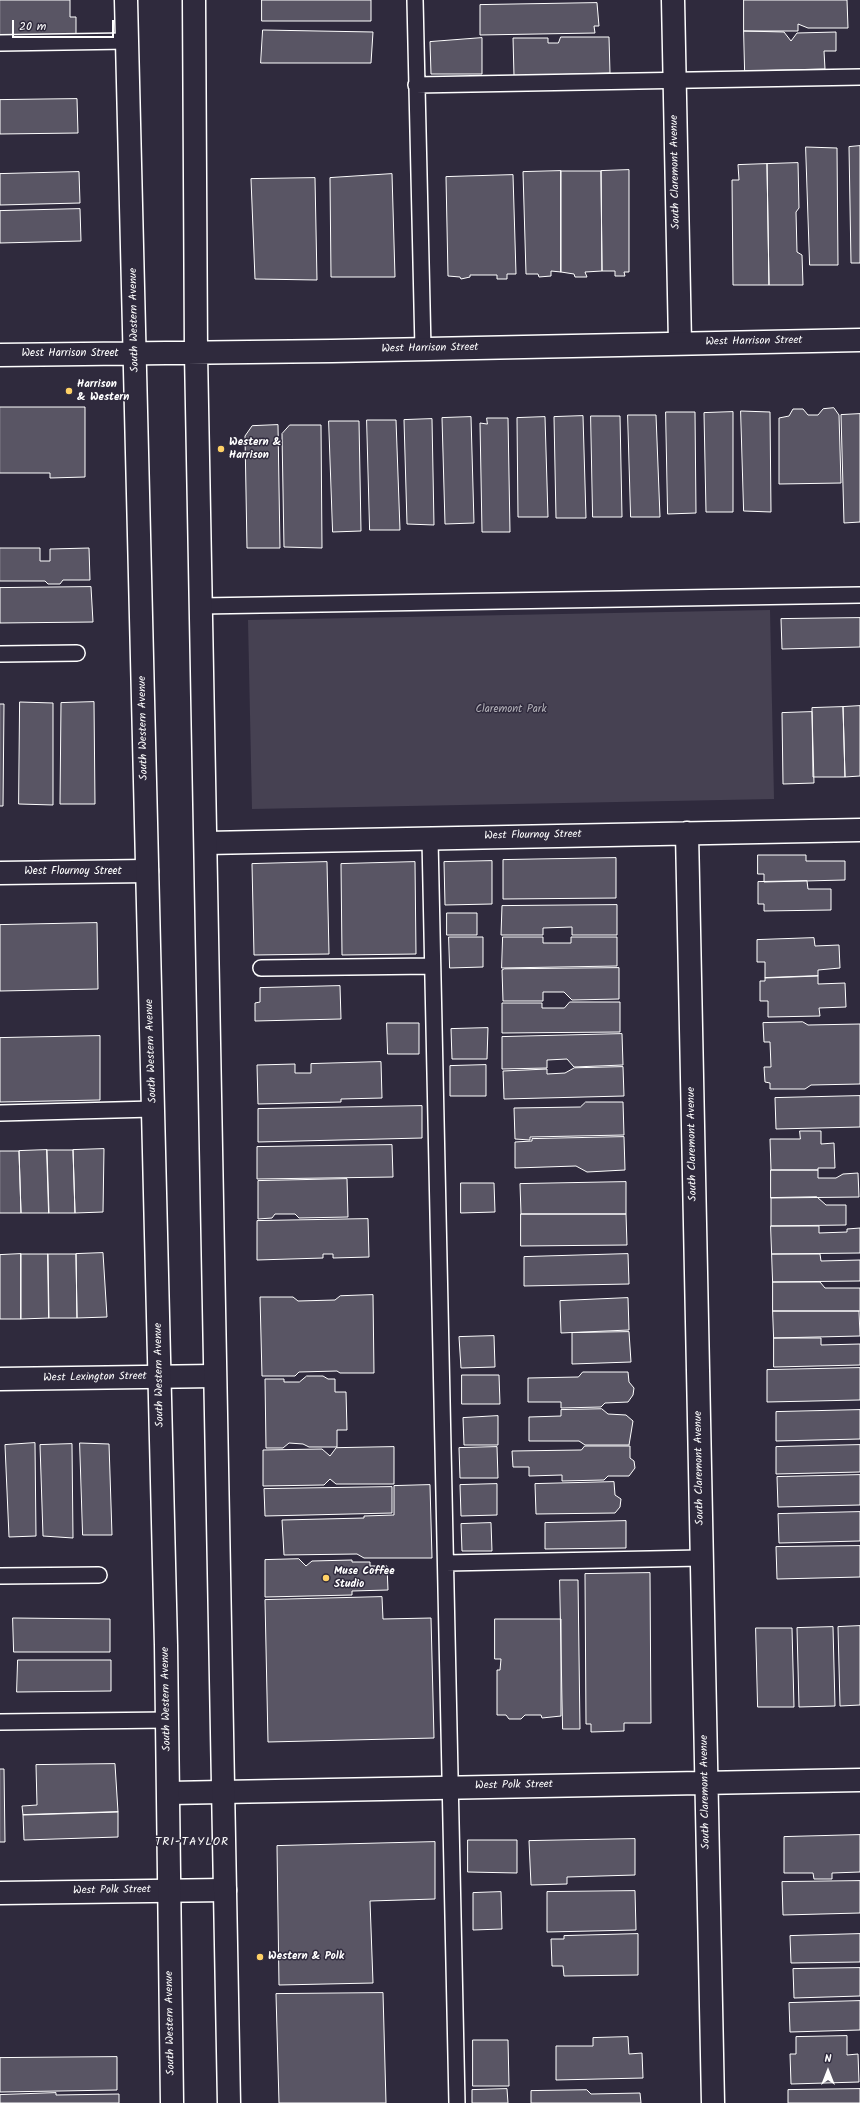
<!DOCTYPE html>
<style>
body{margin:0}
#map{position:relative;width:860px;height:2103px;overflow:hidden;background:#2f2a3d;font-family:Kalam,sans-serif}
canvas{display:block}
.north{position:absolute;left:808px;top:2051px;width:40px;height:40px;-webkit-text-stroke:3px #2f2a3d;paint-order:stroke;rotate:0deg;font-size:11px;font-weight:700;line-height:16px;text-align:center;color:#fff}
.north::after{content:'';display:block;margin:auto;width:14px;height:18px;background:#fff;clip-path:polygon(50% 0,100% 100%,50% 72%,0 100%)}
.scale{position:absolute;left:12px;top:20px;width:102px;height:18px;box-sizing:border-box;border:2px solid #fff;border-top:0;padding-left:5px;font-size:12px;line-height:14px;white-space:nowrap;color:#fff;-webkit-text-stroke:3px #2f2a3d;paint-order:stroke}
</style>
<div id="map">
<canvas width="860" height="2103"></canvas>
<div class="north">N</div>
<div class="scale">20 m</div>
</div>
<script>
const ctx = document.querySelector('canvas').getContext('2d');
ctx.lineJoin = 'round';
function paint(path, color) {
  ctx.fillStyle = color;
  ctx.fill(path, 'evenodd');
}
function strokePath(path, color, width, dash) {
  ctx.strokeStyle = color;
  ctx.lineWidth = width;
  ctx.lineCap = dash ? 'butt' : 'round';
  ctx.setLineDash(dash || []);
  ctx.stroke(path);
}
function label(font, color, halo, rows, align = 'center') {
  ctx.font = font + ' Kalam,sans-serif';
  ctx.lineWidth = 3;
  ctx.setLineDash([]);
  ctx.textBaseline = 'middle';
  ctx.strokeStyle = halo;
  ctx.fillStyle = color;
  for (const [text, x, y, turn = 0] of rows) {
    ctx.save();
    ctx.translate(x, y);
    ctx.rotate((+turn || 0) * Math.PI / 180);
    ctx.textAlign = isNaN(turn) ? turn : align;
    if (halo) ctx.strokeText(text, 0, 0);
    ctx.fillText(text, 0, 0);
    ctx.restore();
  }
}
const green = new Path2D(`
 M770 610 774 799 252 809 248 620Z`);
const building = new Path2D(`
 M0 0H70V17H76V37L0 39Z
 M262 0H371V21H262Z
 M744 0H847L848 28H808L798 24V31H744Z
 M597 3 599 26H594L595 33 480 35V5Z
 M263 30 373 32 371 63H261Z
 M744 31 784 32 791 41 797 33 836 32V51H824L825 69 745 71Z
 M561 37H609L610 73 514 76 513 38H548V43H558Z
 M482 38V74H431L430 42Z
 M77 99 78 133 0 134V100Z
 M860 146V263H851L849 147Z
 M806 147 837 148 838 265H810Z
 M798 163 799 208 796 212 797 252 802 255 803 285H769L767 164Z
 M767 164 769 285H733L732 180H739L738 165Z
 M629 170V272H624L625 276H615V271H602L601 171Z
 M561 171H601L602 271 585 272 587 277H575L574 274 561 272Z
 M561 171V272L551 271V276L539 277 538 274H526L523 172Z
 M79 172 80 203 0 205V174Z
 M392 174 395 277H331L330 178Z
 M513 175 516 274H507V279H497V275H470V277L461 279 460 277 448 276 446 177Z
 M315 178 317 280 255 279 251 179Z
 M80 209 81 241 0 243V211Z
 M0 407H85V477L50 478V473H0Z
 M834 408 839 415 841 483 779 484V418L789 416 793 409H803L808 415H818L823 409Z
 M741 411 770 412 771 512 744 511Z
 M666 412H695L696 513 668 514Z
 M733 412V512H706L704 413Z
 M860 414V522L844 523 841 415Z
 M628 415H656L660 517H631Z
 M583 416 586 518H556L554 417Z
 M591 416H620L622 517H593Z
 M471 417 474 523 445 524 442 418Z
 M545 417 548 517H518L517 418Z
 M487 418H508L510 532H482L480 423 487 424Z
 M432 419 434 525 407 524 404 420Z
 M367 420H396L400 530H370Z
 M329 421H359L361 531 333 532Z
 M278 425 280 548H247L245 436 252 426Z
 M290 425H321L322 548 284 547 282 434Z
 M0 548H40V561H50V549L89 548 90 580H63L60 584H48L45 581H0Z
 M91 587 93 622 0 623V588Z
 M860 618V647L782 649 781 619Z
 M20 702 53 703V805L19 804Z
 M94 702 95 804H60L61 703Z
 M0 704H4L3 806H0Z
 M860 706V776L845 777 843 707Z
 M843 707 845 777H813L812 708Z
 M812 712 814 783 783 784 782 713Z
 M758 855H806V861H845V880L764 882V874H758Z
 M616 858V898L503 899V860Z
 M492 861V904L445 905 444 862Z
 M327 862 329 954 254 955 252 864Z
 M415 862 416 954 342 955 341 864Z
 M807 881 808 889H831V910L764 911V904H758V882Z
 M617 905V935H572V927L543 928V935H501L502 906Z
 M447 913H477V935H447Z
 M97 923 98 989 0 991V925Z
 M449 937H483V967L450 968Z
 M503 937H543V943H571V937H617V966L502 968Z
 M814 938 815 946 839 945 840 968 818 970V976L765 978V962H757V940Z
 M619 968V999L572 1000 564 992H543V1001H503L502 970 504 969Z
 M818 976V984L845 983 846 1007 819 1008 820 1016 768 1017V1001H760V981H765V978Z
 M340 986 341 1019 255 1021V1003L260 1002V988Z
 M570 1002H620V1032L502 1033V1003H542V1008H564Z
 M803 1022 808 1025 860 1024V1084L811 1085 805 1089H770V1083L765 1082 764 1067H771L770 1042H764L763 1023Z
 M387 1023H419V1054H388Z
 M488 1028 487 1059H452L451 1029Z
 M622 1034 623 1065 574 1067 567 1059 547 1060V1068L502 1069V1037Z
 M100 1036V1100L0 1102V1038Z
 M381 1062 382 1098 341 1099V1102L258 1104 257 1065 295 1064V1073H311V1064Z
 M486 1065V1096H450V1066Z
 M623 1067 624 1096 504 1099 503 1071 547 1069V1074L565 1073 574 1068Z
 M860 1096V1127L776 1129 775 1098Z
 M586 1102H623L624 1135 530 1137V1140L515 1139 514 1108 580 1107Z
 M422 1106V1138L258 1142V1109Z
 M800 1131H821V1144L834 1143 835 1168H818V1170H771L770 1139H800Z
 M624 1137 625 1170 587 1172 576 1166 515 1168V1142L532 1141V1139Z
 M392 1145 393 1177 257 1179V1147Z
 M104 1149 103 1212 75 1213 73 1150Z
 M47 1150H73L75 1213H49Z
 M47 1150 49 1213H21L19 1151Z
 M0 1151H19L21 1213H0Z
 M771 1170H818V1178H836L843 1174 858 1173 859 1197 771 1198Z
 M347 1179 348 1217 299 1218 295 1214H275L272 1218 258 1219V1181Z
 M626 1182V1214H521L520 1184Z
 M461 1183H494L495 1212 461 1213Z
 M817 1197 826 1205H846V1225L771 1226V1198Z
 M521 1214H626L627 1245 521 1246Z
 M368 1219 369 1257 333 1258V1254H323V1258L257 1260V1221Z
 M771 1226H819V1233L847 1232V1229L860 1228V1253L772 1254Z
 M103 1253 107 1317 77 1318 76 1254Z
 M21 1254H48L49 1318 21 1319Z
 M21 1254V1319H0V1255Z
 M48 1254H76L77 1318H49Z
 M628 1254 629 1284 524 1286V1257Z
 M772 1254H820L821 1261 860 1260V1281L773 1282Z
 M773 1282H820L825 1288H860V1311H773Z
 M373 1295 374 1373H340L337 1371 299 1372 295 1376H262L260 1297H293L298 1301 335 1300 340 1296Z
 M628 1298 629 1330 561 1333 560 1301Z
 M773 1311H859L860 1336 774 1338Z
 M629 1332 631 1362 572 1364V1333Z
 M494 1336 495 1367 461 1368 459 1337Z
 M774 1338H821V1345L860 1344V1365L774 1367Z
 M860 1368V1400L767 1402V1370Z
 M583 1372H628L629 1382 634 1388 633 1395 628 1402 605 1403 601 1407 561 1408V1402H528V1378L578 1377Z
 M462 1375H499L500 1404H462Z
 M307 1376H323L328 1379H335V1392H346L347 1430H337V1447H309L303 1444 289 1443 283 1448H266L265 1379H284V1382H299Z
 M602 1409 608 1414 626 1415 633 1421 629 1445H585L579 1441H529V1417L561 1416V1410Z
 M860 1410V1439L776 1441V1412Z
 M498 1416V1445H464L463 1418Z
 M35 1443 36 1536 9 1537 5 1445Z
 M80 1443 109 1444 112 1535H83Z
 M72 1444 73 1538 43 1536 40 1445Z
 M860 1445V1472L776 1474V1447Z
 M585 1446H630V1458L634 1461 635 1468 629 1476H608L604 1480 562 1481V1475L529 1476V1467H513L512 1451 581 1450Z
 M394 1447V1484H336L330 1479 324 1485 263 1486V1450L322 1449 330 1456 336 1448Z
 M497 1447 498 1478H460L459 1448Z
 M860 1475V1505L778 1507 777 1477Z
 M614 1482 615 1495 621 1499 620 1507 615 1513 536 1514 535 1484Z
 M497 1484V1515L461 1516 460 1485Z
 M430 1485 432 1558H364L357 1554 284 1555 282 1520 364 1518V1516L394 1515V1486Z
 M392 1487V1513L265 1516 264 1489Z
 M860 1512V1541L779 1543 778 1514Z
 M626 1521V1548L545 1549V1523Z
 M491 1523 492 1551H462L461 1524Z
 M860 1546V1577L777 1579 776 1547Z
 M299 1559 306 1566 312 1561 352 1560V1562H370V1566H387L388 1590 352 1591V1595L265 1597V1560Z
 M650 1573 651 1723H624V1731L591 1732V1724H586L585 1574Z
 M560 1580H578L580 1729H563Z
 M382 1597 383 1619 431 1618 434 1738 268 1742 265 1600Z
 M13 1618 110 1619V1652H14Z
 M495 1619H561V1716L542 1718 541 1715H525L521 1719H509L506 1715H497V1670H500L501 1659H495Z
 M860 1626V1705L840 1706 838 1627Z
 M833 1627 835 1706 799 1707 797 1628Z
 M756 1628H792L794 1707H758Z
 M18 1660H111V1691L17 1692Z
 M115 1764 118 1812 23 1815 22 1806 37 1805 36 1765Z
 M0 1769H4L5 1842H0Z
 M118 1812V1837L24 1840 23 1815Z
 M860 1835V1872L832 1873V1879H814L813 1873H784V1837Z
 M635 1839V1875L567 1877V1884L531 1885 529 1841Z
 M468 1840H517V1873L468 1872Z
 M435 1842V1899L370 1901 373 1983 279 1985 277 1846Z
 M860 1881V1913L783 1915 782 1882Z
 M635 1891 636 1930 547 1932V1892Z
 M501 1892 502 1929 473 1930V1893Z
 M638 1934V1975L564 1976 563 1966H552L551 1939H564V1936Z
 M860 1934V1962L791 1963 790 1936Z
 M860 1968V1996L794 1998 793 1969Z
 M383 1993 386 2103H279L276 1994Z
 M860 2001V2030L790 2032 789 2003Z
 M847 2036V2055L858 2054 859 2082 791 2084 790 2054H796V2037Z
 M628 2037 629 2054 642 2053 643 2078 556 2080V2046H593V2038Z
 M473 2040H508L509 2086H473Z
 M117 2057V2090L0 2092V2058Z
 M507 2089 508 2103H472V2090Z
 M860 2089V2103H788V2090Z
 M587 2090 591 2094 640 2093 641 2103H531V2091Z
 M56 2093V2095L119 2094V2103H0V2095Z`);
const lane = new Path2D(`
 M415 0 423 349
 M0 43 128 41
 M416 85 860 77
 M201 606 860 595
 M0 654 77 653
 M430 839 457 2103
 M261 968 432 966
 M0 1113 153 1109
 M446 1563 701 1558
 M0 1576 99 1575
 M0 1722 167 1720`);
const street = new Path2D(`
 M673 0 680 343
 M687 833 713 2103
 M206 843 860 830
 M0 873 147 871
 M0 1379 214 1376
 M169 1793 860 1780
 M0 1893 225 1890`);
const secondary = new Path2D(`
 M126 0 166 1645 172 2103
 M194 0 196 353 229 2103
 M0 355 332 351 860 340`);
const markers = [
 [69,391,4,"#ffd166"],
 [221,449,4,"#ffd166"],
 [326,1578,4,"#ffd166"],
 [260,1957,4,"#ffd166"]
];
const streetNames = [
 ["South Claremont Avenue",676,172,-91],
 ["South Western Avenue",135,320,-91],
 ["West Harrison Street",754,342,-1],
 ["West Harrison Street",430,349,-1],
 ["West Harrison Street",70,354],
 ["South Western Avenue",144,728,-91],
 ["West Flournoy Street",533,836,-1],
 ["West Flournoy Street",73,872],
 ["South Western Avenue",152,1051,-92],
 ["South Claremont Avenue",693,1144,-91],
 ["South Western Avenue",160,1375,-91],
 ["West Lexington Street",95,1378,-1],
 ["South Claremont Avenue",700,1468,-91],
 ["South Western Avenue",167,1699,-91],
 ["West Polk Street",514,1786,-1],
 ["South Claremont Avenue",706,1792,-91],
 ["West Polk Street",112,1891,-1],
 ["South Western Avenue",171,2023,-91]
];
const poiNames = [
 ["Harrison",77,385],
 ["& Western",77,398],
 ["Western &",229,443],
 ["Harrison",229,456],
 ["Muse Coffee",334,1572],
 ["Studio",334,1585],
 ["Western & Polk",268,1957]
];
const parkNames = [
 ["Claremont Park",511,710]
];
const neighbourhoodNames = [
 ["TRI-TAYLOR",192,1843]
];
paint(green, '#464152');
paint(building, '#595564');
strokePath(building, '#fff', 1);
strokePath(lane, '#fff', 18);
strokePath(street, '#fff', 25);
strokePath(secondary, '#fff', 25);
strokePath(lane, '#2f2a3d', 15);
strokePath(street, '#2f2a3d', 22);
strokePath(secondary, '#2f2a3d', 22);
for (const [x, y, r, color] of markers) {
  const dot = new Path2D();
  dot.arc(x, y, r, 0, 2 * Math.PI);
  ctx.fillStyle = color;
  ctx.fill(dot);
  strokePath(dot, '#2f2a3d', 1.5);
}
label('11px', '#fff', '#2f2a3d', streetNames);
label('bold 11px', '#fff', '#2f2a3d', poiNames, 'left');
label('11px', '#b5b3ba', '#2f2a3d', parkNames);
ctx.letterSpacing = '1px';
label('12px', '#fff', '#2f2a3d', neighbourhoodNames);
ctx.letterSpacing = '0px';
</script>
